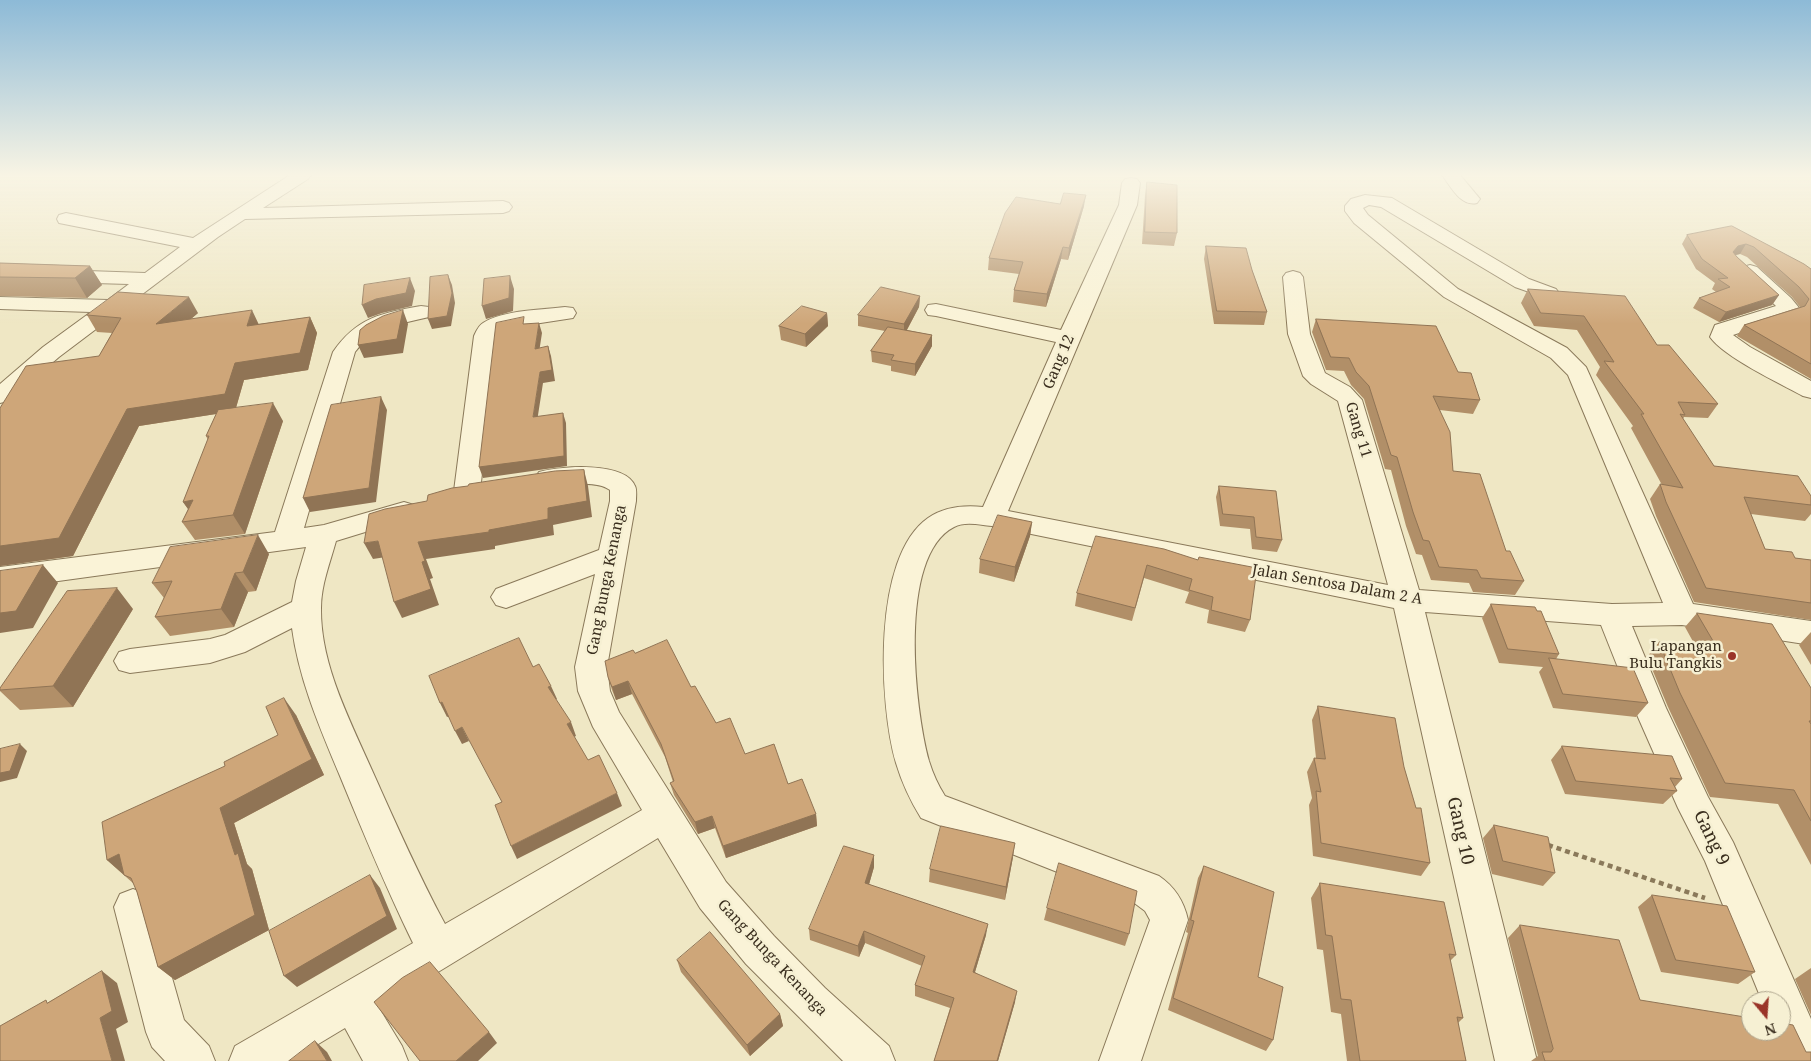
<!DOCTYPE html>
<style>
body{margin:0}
#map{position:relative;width:1811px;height:1061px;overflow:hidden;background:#efe7c4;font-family:"Noto Serif",serif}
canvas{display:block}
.north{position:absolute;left:1741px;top:991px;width:50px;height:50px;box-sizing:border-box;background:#f6f0d3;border:1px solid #aba28b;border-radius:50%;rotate:162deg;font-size:14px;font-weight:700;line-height:20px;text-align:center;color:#3a2e1e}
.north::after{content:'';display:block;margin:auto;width:18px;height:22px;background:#9a3428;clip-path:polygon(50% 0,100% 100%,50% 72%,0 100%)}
</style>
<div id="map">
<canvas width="1811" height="1061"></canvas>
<div class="north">N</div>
</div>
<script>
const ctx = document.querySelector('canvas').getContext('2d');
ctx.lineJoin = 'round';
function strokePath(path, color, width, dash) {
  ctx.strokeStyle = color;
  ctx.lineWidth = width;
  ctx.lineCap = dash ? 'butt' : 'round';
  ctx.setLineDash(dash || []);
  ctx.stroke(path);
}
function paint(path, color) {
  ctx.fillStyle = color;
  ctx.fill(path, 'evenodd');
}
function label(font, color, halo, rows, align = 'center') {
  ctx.font = font + ' "Noto Serif",serif';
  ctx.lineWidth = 5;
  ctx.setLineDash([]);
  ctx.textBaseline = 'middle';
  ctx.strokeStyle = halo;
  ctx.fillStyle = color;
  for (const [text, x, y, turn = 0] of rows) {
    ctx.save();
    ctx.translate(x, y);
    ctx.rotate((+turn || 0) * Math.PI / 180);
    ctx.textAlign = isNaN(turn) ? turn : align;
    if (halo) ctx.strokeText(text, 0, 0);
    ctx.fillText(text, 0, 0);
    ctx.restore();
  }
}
const path = new Path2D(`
 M1548 845 1705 898`);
const minor = new Path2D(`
 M290 175H311L308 179 263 208 503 201 509 203 512 207 509 211 503 213 245 219 218 237 59 357 8 401 0 403V384L43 347 91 312 0 309V297L108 300 129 284 59 282 52 280 49 276 52 272 59 270 145 273 180 247 59 223 57 219 59 215 66 213 193 238Z
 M1442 175H1460L1480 199 1477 203C1461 207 1451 187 1442 175Z
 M1131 178 1137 179 1140 183 1137 205 1008 511 1388 585 1338 401 1311 384 1303 376 1288 334 1283 277 1286 273 1293 271 1300 273 1303 277 1310 334 1325 373 1350 387 1362 400 1419 590 1612 604 1663 603 1568 375 1551 358 1444 297 1354 223 1345 211V206L1351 199 1365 195 1392 198 1529 279 1556 289 1559 293 1556 297 1549 299 1515 287 1381 207 1369 205 1363 208 1368 215 1458 289 1567 348 1586 367 1693 604 1811 621V645L1682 625 1632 626 1666 708 1708 797 1733 842 1811 1019V1061H1787L1774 1031H1781V1001H1762L1705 861 1678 808 1634 708 1601 625 1425 612 1537 1061H1495L1394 608 992 526C981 525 965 521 954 527 897 556 915 710 929 761 933 774 938 785 945 796L1159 876C1175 887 1184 901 1188 920L1141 1061H1099L1150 920 1145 911 1133 902 921 818C910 800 902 783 896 763 879 704 872 557 928 518 944 507 964 505 983 507L1056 342 936 316 928 315 925 310 928 305 936 304 1061 330 1119 205 1122 183 1125 179Z
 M1750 265 1757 267 1791 298 1800 309 1797 314 1733 335 1750 347 1811 381V398L1803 396C1779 383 1724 357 1710 337L1715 325 1776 306 1740 271 1743 267Z
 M421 306 429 307 432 312 429 317C399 324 374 327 355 352L304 528 324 525 404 502 414 505 417 511 414 517 336 541C330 563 321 585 321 608 320 666 352 724 375 777 397 826 419 876 445 924L642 810 593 727 578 691 575 667 595 574 506 608 496 605 491 597 496 589 599 550 610 501V490C592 477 560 490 539 484L535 478 539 472C560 466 625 461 635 486 637 490 636 496 636 501L607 667 610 691 619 712 726 882 774 936 825 988 889 1046 895 1061H843L746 964 700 908 658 838 379 1008 402 1046 408 1061H363L345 1028 290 1061H229L235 1046 413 943C386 888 363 832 340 776 320 728 299 680 292 628L245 652 210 663 130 673 119 670 114 661 119 652 130 649 210 639 225 635 292 602 296 581 306 547 0 589V567L275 532 333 352C357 317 382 313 421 306Z
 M565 307 573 308 576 313 573 318 508 328 498 332 480 491 476 497 467 500 458 497 454 491 474 336C476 332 478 326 483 323 502 310 542 310 565 307Z
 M133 889 146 894 152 907 184 1020 209 1046 215 1061H165L152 1047 146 1032 114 907 120 894Z`);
const wall = new Path2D(`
 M1147 182 1177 233 1174 246 1142 244 1145 195Z
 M1084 206 1068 260 1061 259 1046 307 1013 302 1014 290 1019 274 988 270 989 258Z
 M1732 226 1811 269V379L1737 336 1744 325 1800 307 1792 297 1747 257 1740 254 1735 255 1779 295 1772 305 1719 322 1693 308 1699 298 1716 292 1712 289 1715 283 1696 269 1682 244 1687 235Z
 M1206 246 1252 270 1267 312 1264 325 1214 324 1204 259Z
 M0 263 90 266 102 285 87 298 0 296Z
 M1528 289 1657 345 1718 404 1708 418 1684 417 1683 419 1714 466 1811 496V514L1805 521 1751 514 1765 549 1795 558 1811 560V620L1694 602 1656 516 1650 499 1660 484 1662 485 1631 428 1633 426 1596 375 1600 367 1577 330 1534 326 1521 303Z
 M920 296 919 307 907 330 932 335V346L915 376 891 371V366L872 362 871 351 885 331 858 326V315Z
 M198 313 191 319 259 324 310 317 317 333 308 370 244 380 236 408 283 421 245 534 195 540 182 522 188 509 183 502 208 440 206 436 216 414 139 426 73 556 0 566V408L99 356 112 333 97 332 87 315Z
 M827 313 828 326 806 347 781 340 779 326Z
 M1316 319 1458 372 1480 400 1473 414 1440 410 1453 471 1506 551 1524 581 1515 595 1473 592 1469 583 1431 580 1422 555 1416 554 1406 526 1391 470 1385 469 1364 399 1351 385 1344 371 1326 370 1312 332Z
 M1219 486 1282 540 1277 552 1252 549 1250 529 1220 526 1216 497Z
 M1032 522 1030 536 1014 582 979 573 980 559Z
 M1164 549 1250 620 1245 632 1207 623 1209 610 1185 603 1189 592 1144 578 1132 621 1075 606 1077 593Z
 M269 554 256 591 248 592 234 627 170 636 155 617 164 598 152 583Z
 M1491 604 1559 654 1556 659 1648 703 1636 717 1553 708 1539 672 1543 667 1499 663 1482 618Z
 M133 609 73 707 20 710 0 691V688Z
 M1697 613 1811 688V865L1778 804 1710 797 1668 707 1647 657 1659 642 1696 647 1685 627Z
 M1811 632V665L1799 645Z
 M635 653 691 687 716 723 745 754 788 784 816 814 817 826 726 858 715 828 698 834 674 795 670 783 673 782 665 757 632 694 616 700 612 690 608 677Z
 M1318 706 1404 767 1430 863 1421 876 1313 856 1309 805 1312 798 1307 772 1314 758H1316L1312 720Z
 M296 715 324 775 234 823 247 864 252 869 269 930 175 980 158 967 137 892 134 884 107 860 225 766 278 735Z
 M1562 746 1682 779 1675 787 1677 791 1663 804 1565 794 1551 760Z
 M1494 825 1555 873 1543 886 1492 874 1483 838Z
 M874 855V867L869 884 986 935 975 972 1015 1002 998 1061H934L950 1008 915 996V985L922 966 865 943 859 957 810 940 809 929Z
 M1013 857 1005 900 929 882 930 869Z
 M1204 866 1258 977 1273 1040 1266 1051 1168 1010 1188 933 1186 932 1198 878Z
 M1320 883 1456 955 1450 961 1463 1018 1458 1023 1466 1061H1347L1341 1014 1331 1012 1323 950 1317 949 1311 898Z
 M1652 895 1755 972 1738 984 1661 972 1638 907Z
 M1047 908 1129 934 1125 946 1044 920Z
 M1520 925 1640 1000 1806 1052 1811 1061H1531L1538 1056 1508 938Z
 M677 960 780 1014 783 1026 750 1056 681 972Z
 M1811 968V1015L1795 979Z`);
const shadedWall = new Path2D(`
 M1086 195 1084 206 1068 260 1069 248Z
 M1746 244 1740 254 1731 256 1733 252 1738 246Z
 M1063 247 1061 259 1046 307 1047 294Z
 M90 266 102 285 87 298 75 278Z
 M448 275 452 285 455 303 451 326 432 329 428 319Z
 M510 276 514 289 513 311 486 319 482 306Z
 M410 278 415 291 412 306 382 313 368 318 362 305Z
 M1779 295 1772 305 1719 322 1726 312Z
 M920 296 919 307 904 335V324Z
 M189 297 198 313 166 340 156 324Z
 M252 310 260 327 247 326Z
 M403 310 408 324 403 353 364 358 358 345Z
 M827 313 828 326 806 347 805 334Z
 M310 317 317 333 308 370 244 380 235 411 139 426 73 556 0 566V546L127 409 235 363Z
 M539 323 542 333 538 359 535 349Z
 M932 335V346L915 376V364Z
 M548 346 551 356 555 381 543 383 536 428 533 417 540 372Z
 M381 397 387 410 376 502 310 512 303 498Z
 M273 403 283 421 245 534 233 515Z
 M563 413 566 423 567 466 483 478 479 467Z
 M584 470 588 486 592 517 553 525 554 535 495 546V549L426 559 433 578 430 579 439 605 402 618 394 602 422 562 418 542 548 508Z
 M193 500 196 520 183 502Z
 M1032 522 1030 536 1014 582 1015 567Z
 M258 535 269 554 256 591 243 572Z
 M378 541 386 557 373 559 364 543Z
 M43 565 58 583 33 628 0 633V613Z
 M235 573 248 592 234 627 221 609Z
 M117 588 133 609 73 707 53 686Z
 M628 681 632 694 616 700 612 687Z
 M551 686 557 699 553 701 548 687Z
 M284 698 296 715 324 775 234 823 247 864 252 869 269 930 175 980 158 967 235 855 220 808 312 759Z
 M442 702 450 716 447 717 440 703Z
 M571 722 576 736 572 738 567 724Z
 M462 727 469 741 462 744 455 731Z
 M20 744 27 751 17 778 0 782V773Z
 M617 793 622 806 517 859 511 846Z
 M816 814 817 826 726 858 723 846Z
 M712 816 715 828 698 834 695 822Z
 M1015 843 1013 857 1005 900 1006 887Z
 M119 854 124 875 107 860Z
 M874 855V867L866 895 865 883Z
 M370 875 380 888 397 929 297 987 284 976Z
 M988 924 986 935 972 982 973 972Z
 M864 931 865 943 859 957 858 946Z
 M102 971 117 983 128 1022 116 1029 125 1061H112L100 1018Z
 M1017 991 1015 1002 998 1061H997Z
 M780 1014 783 1026 750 1056 747 1045Z
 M489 1032 497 1043 478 1061H456Z
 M315 1041 327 1052 332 1061H327Z`);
const building = new Path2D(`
 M1147 182 1177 185V233L1145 232Z
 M1064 193 1086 195 1069 248 1063 247 1047 294 1014 290 1023 262 989 258 1005 213 1016 197 1060 204Z
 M1732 226 1804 264 1811 269V364L1744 325 1805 306 1809 299 1799 287 1754 247 1746 244 1738 246 1733 252 1737 257 1779 295 1726 312 1699 298 1730 287 1718 279 1728 278 1702 259 1687 235Z
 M1206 246 1246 248 1252 270 1267 312 1217 311Z
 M0 263 90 266 75 278 0 277Z
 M448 275 452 293 447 316 428 319 430 277Z
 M510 276 509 298 482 306 484 279Z
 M410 278 406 293 376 299 362 305 364 285Z
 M881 287 920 296 904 324 858 315Z
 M1528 289 1625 296 1657 345H1669L1718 404 1678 402 1685 415 1680 414 1714 466 1798 476 1811 496V505L1744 497 1765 549 1792 552 1795 558 1811 560V603L1706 588 1666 502 1660 484 1683 488 1641 414H1644L1604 361 1614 362 1584 316 1541 313Z
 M118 292 189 297 156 324 252 310 247 326 310 317 300 353 235 363 225 394 127 409 59 538 0 546V408L26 366 99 356 121 318 87 315Z
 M802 306 827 313 805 334 779 326Z
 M403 310 397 339 358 345 360 330 366 325 383 316Z
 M524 317 523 324 539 323 535 349 548 346 552 370 540 372 533 417 563 413 564 456 479 467 496 323Z
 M1316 319 1436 326 1458 372 1471 373 1480 400 1433 396 1450 432 1453 471 1480 474 1506 551H1510L1524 581 1481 578 1477 570 1439 567 1429 541 1423 540 1413 512 1397 457 1391 455 1369 386 1356 372 1349 358 1331 357Z
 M888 327 932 335 915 364 891 360 894 355 871 351Z
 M381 397 369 488 303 498 331 405Z
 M273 403 233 515 182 522 193 500 183 502 209 436H206L218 410Z
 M584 470 587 501 548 508V519L489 530V532L418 542 425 561 422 562 431 589 394 602 378 541 364 543 369 514 385 509 427 501 428 495 452 488 468 486 469 484 555 471Z
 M1219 486 1276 491 1282 540 1256 537 1254 517 1223 514Z
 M998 515 1032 522 1015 567 980 559Z
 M258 535 243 572 235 573 221 609 155 617 172 581 152 583 170 547Z
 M1096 536 1164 549 1198 560 1199 557 1257 568 1250 620 1211 610 1213 597 1189 590 1192 579 1147 565 1135 608 1077 593Z
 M43 565 16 611 0 613V571Z
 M117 588 53 686 0 690V688L67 591Z
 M1491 604 1535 607 1537 611H1541L1559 654 1508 649Z
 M1697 613 1772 624 1811 688V721H1809L1811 724V821L1794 790 1725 783 1680 693 1659 642 1718 650Z
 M519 638 533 667 539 664 551 686 548 687 571 722 567 724 588 760 599 755 617 793 511 846 495 805 502 802 462 727 455 731 442 702 440 703 429 676Z
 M667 640 691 687 695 686 716 723 730 718 745 754 774 744 788 784 802 779 816 814 723 846 712 816 695 822 670 783 674 781 661 744 628 681 612 687 608 677 605 661 633 650 635 653Z
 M1549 658 1633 668 1648 703 1563 694Z
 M284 698 312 759 220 808 235 855 238 853 255 915 158 967 137 892 131 878 124 875 119 854 107 860 102 822 225 766 224 762 278 735 266 707Z
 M1318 706 1395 718 1404 767 1416 808H1421L1430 863 1321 843 1316 791 1321 792 1314 758 1325 759Z
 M20 744 10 771 0 773V749Z
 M1562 746 1672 756 1682 779 1670 778 1677 791 1576 781Z
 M1494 825 1548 837 1555 873 1503 861Z
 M941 826 1015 843 1006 887 930 869Z
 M844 846 874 855 865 883 988 924 973 972 1017 991 997 1061H934L954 998 915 985 925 956 864 931 858 946 809 929Z
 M1059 863 1137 891 1129 934 1047 908Z
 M1204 866 1274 892 1258 977 1283 987 1273 1040 1173 998 1194 921 1191 920Z
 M370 875 387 916 284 976 269 931Z
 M1320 883 1444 902 1456 955 1449 954 1463 1018 1457 1017 1466 1061H1360L1351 1000 1341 999 1332 936 1326 935Z
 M1652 895 1727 906 1755 972 1676 960Z
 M1520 925 1619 940 1640 1000 1751 1018V1031H1781V1023L1793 1025 1806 1052H1811V1061H1545L1542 1052H1551L1553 1049Z
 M710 932 780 1014 747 1045 677 960Z
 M430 962 489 1032 456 1061H420L374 1002 402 978Z
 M102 971 112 1011 100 1018 112 1061H0V1026L46 1000 47 1003Z
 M315 1041 327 1061H289Z`);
const markers = [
 [1732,656,5,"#9a3428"]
];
const streetNames = [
 ["Gang 12",1059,362,-67],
 ["Gang 11",1358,430,73],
 ["Gang Bunga Kenanga",607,580,-79],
 ["Jalan Sentosa Dalam 2 A",1337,585,10],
 ["Gang Bunga Kenanga",772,958,47]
];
const poiNames = [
 ["Lapangan",1722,647],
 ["Bulu Tangkis",1722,664]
];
const nearStreetnames = [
 ["Gang 10",1460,831,77],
 ["Gang 9",1711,838,64]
];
strokePath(minor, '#8a795a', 2);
strokePath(path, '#8a795a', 4.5, [5, 4]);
paint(minor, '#faf3d7');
paint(wall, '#b18f68');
paint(shadedWall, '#907455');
paint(building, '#cea679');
strokePath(building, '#907455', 1);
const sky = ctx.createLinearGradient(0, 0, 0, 324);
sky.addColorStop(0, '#8dbad7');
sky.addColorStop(0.54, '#f8f4e4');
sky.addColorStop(1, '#f8f4e400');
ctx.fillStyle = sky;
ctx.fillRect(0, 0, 1811, 324);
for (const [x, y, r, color] of markers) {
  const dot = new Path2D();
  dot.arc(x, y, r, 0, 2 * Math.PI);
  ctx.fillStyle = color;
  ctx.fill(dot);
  strokePath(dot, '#f6f0d3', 2);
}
label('15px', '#3a2e1e', '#f6f0d3', streetNames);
label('15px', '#3a2e1e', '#f6f0d3', poiNames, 'right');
label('18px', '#3a2e1e', '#f6f0d3', nearStreetnames);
</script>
